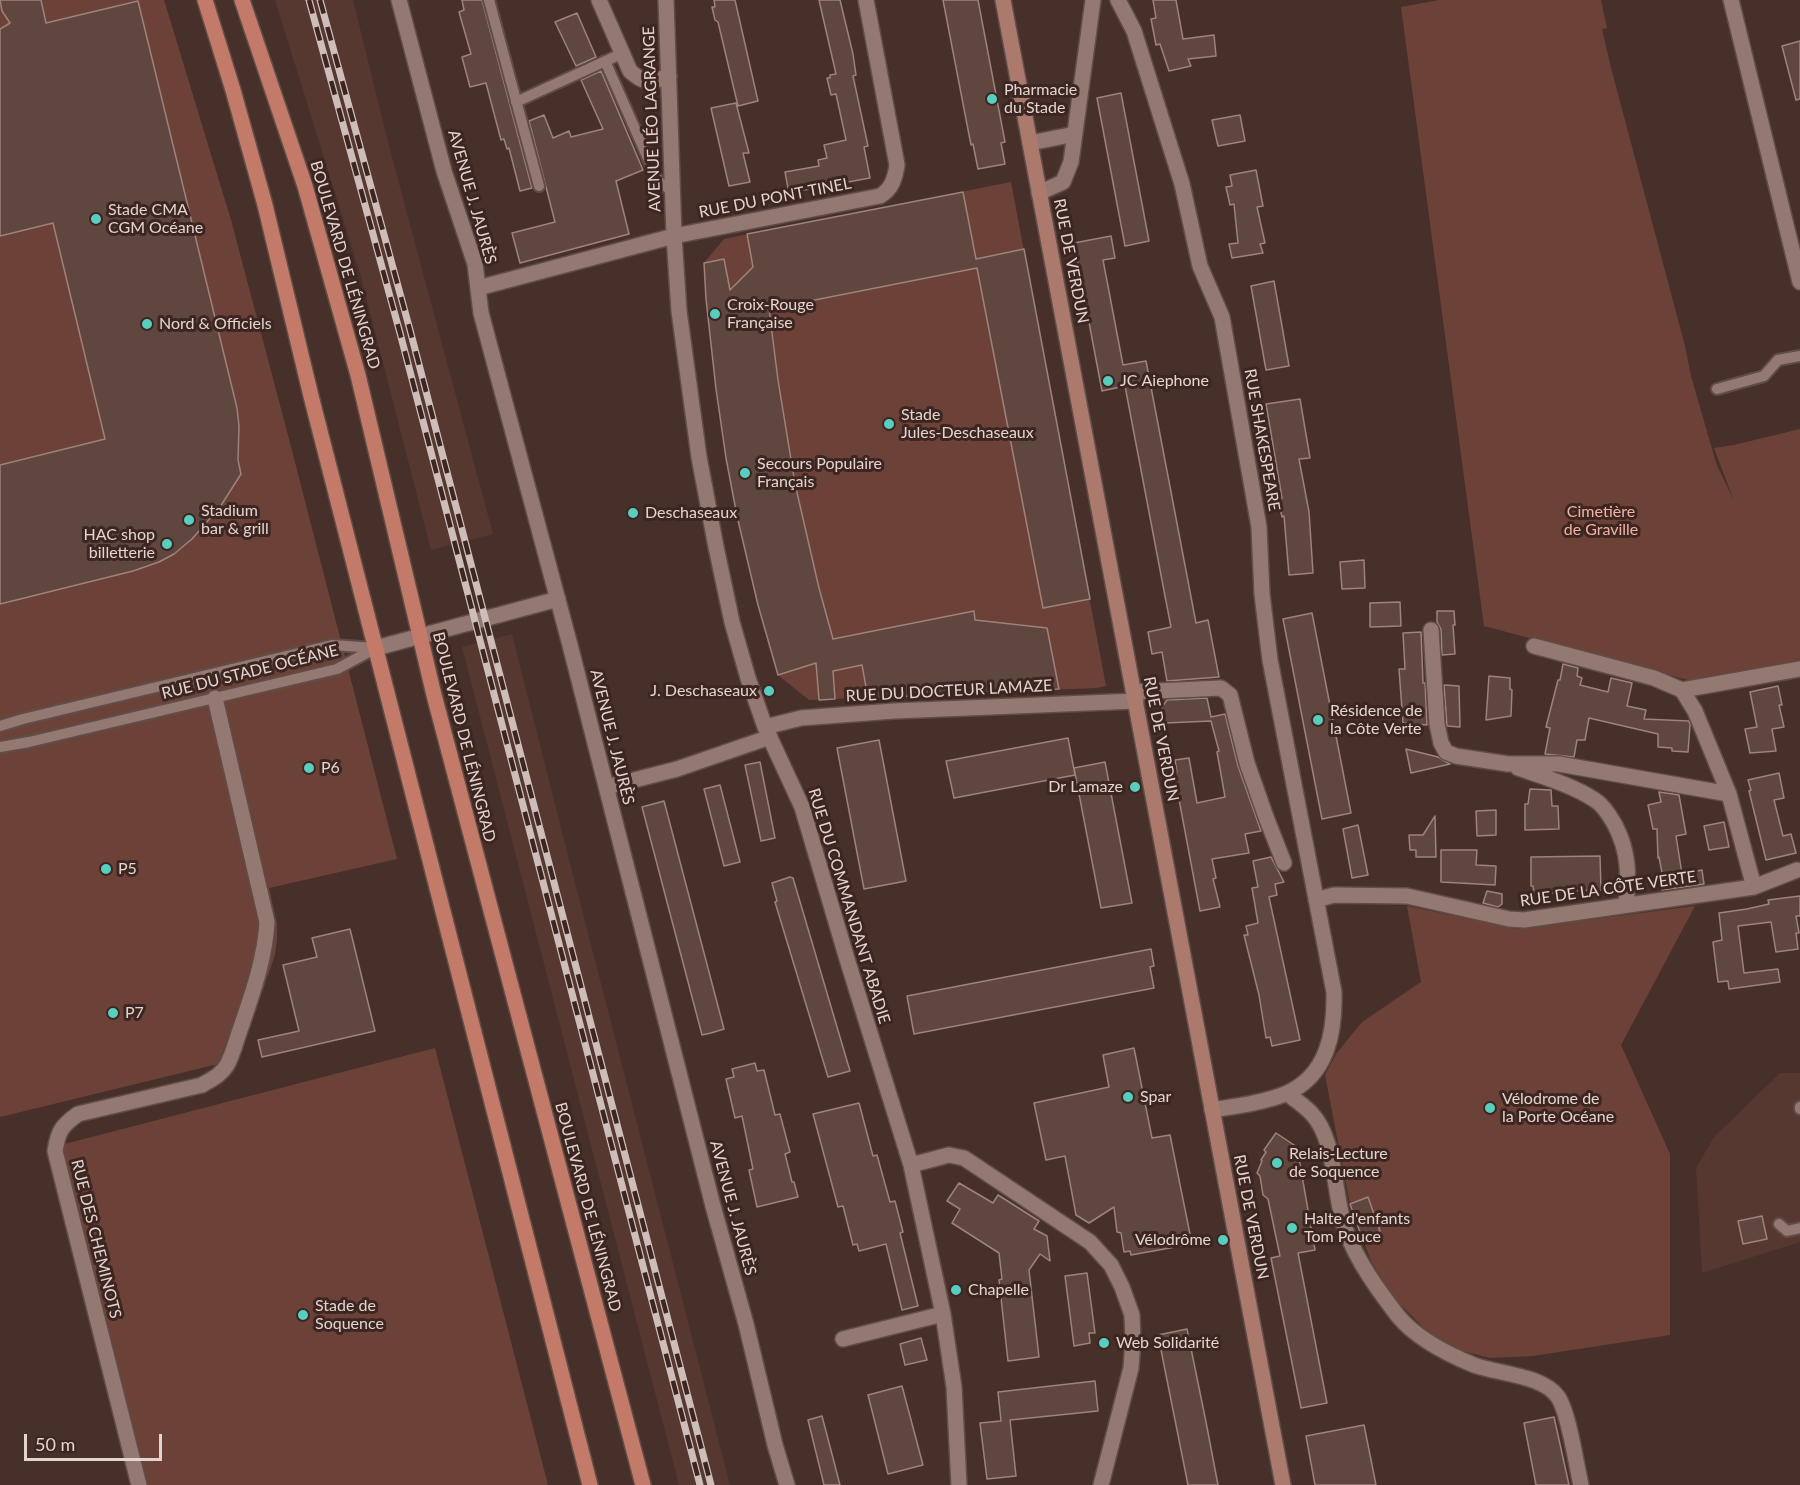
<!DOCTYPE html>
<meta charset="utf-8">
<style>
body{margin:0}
#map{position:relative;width:1800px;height:1485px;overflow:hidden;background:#48302a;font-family:Lato,sans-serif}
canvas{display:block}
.scale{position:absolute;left:24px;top:1434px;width:138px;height:27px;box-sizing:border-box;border:3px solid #e3d4d0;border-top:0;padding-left:8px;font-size:18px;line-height:21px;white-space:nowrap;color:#e3d4d0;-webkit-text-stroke:4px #3d2621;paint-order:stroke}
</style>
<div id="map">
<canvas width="1800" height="1485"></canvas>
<div class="scale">50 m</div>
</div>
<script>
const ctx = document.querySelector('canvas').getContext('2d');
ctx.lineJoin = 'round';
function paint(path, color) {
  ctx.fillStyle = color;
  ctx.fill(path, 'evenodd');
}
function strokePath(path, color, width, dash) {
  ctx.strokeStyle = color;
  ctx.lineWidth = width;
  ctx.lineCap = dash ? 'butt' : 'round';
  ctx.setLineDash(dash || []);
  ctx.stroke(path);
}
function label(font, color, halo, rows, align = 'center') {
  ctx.font = font + ' Lato,sans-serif';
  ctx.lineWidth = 6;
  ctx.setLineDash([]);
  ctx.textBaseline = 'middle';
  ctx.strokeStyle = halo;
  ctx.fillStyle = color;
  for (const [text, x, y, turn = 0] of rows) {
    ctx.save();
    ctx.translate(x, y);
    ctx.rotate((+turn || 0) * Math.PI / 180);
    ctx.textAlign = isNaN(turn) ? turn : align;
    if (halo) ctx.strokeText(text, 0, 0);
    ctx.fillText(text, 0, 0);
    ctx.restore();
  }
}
const built = new Path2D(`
 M275 0H353L390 150 493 534 431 550 360 273Z
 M512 634 563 836 730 1485H679L462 647Z
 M1780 1073H1800V1242L1702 1273 1696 1168 1714 1137Z`);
const green = new Path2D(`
 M0 0H164L231 220 289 439 397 859 269 888 277 924V939L275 955 245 1041 229 1037 218 1064 0 1117Z
 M1439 0H1601L1607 28 1602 29 1610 64 1685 346 1691 376 1716 463 1734 501 1714 448 1734 445 1800 429V662L1709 680H1688L1484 626 1401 7Z
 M1011 182 1106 686 1096 688 809 700 778 675 726 458 716 389 706 298 704 263 724 239Z
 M1407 906 1517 929 1695 906 1621 1045 1670 1154V1335L1533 1356 1491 1358 1462 1351 1430 1334 1392 1296 1371 1261 1350 1204 1325 1075 1336 1054 1362 1022 1421 982Z
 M435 1048 548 1485H145L57 1146Z`);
const building = new Path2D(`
 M0 0H41L46 23 138 1 237 408 239 426 238 460 241 474 220 507 192 539 174 554 159 562 133 571 0 604V465L105 439 53 223 0 236V29L10 23 2 11Z
 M462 0H482L532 188 520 191 509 148 507 149 504 139 501 140 486 83 470 87 462 57 471 54 459 12 464 10Z
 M714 0H735L758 101 738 106 718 22 715 20 712 7H715Z
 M819 0H840L853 54 856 75 853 76 868 146 864 147 870 178 793 192 792 187 788 188 785 172 819 166 818 160 827 158 824 145 846 140 836 94 831 95 827 78H830V75L836 74Z
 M943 0H978L1005 142 1001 143 1005 164 978 169 973 144 971 145Z
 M1153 0H1176L1183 39 1214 35 1216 56 1188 59 1191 66 1169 71 1160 44 1156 45 1151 19 1156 18Z
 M577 13 596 57 576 66 555 22Z
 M1800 41V99L1796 100 1782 46Z
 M601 71 643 170 616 181 629 234 520 263 512 233 555 222 529 121 544 115 553 138 569 131 571 137 603 129 581 80Z
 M1121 93 1149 241 1125 246 1097 98Z
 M736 103 749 153H743L750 182 729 186 711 108Z
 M1240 115 1245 141 1218 146 1212 120Z
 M1256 170 1263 206 1257 207 1265 243 1260 244 1263 253 1232 258 1229 244 1238 243 1234 204 1230 205 1226 187 1232 186 1230 175Z
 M963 192 976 259 1024 249 1090 599 1043 608 977 268 769 309 778 380 795 484 819 588 833 639 974 611 975 620 1047 628 1059 689 868 698 862 665 833 671 835 699 819 700 816 663 778 675 758 605 737 516 726 458 716 389 706 299 704 263 724 259 730 290 753 267 747 234Z
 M1111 236 1115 258 1103 260 1123 365 1146 361 1196 623 1208 620 1219 677 1167 681 1162 652 1152 654 1148 632 1171 627 1165 596 1125 386 1102 391 1074 243Z
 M1274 281 1289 366 1266 370 1251 286Z
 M1300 399 1310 458 1299 459 1309 512 1313 573 1289 575 1284 516 1282 517 1278 498H1282L1266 404Z
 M1364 560 1365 588 1342 589 1340 562Z
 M1400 602 1401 626 1370 627V603Z
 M1437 611H1454L1455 625H1453L1455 654 1442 655 1441 629 1437 622Z
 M1312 613 1351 813 1322 819 1283 619Z
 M1421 632 1423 683H1425L1427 725 1403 723 1399 669H1405L1403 633Z
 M1563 664 1578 668 1577 676 1582 678 1580 685 1608 692 1611 678 1632 683 1627 706 1646 710 1644 719 1689 721 1690 725 1688 752 1672 751V748L1658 747V734L1589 718 1585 740H1577L1574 757 1545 754 1550 728 1546 727 1558 680H1560Z
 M1489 676 1510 678V689L1512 690 1511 716 1486 720Z
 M1444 685 1459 686 1460 727 1447 726Z
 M1778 686 1782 705H1779L1784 727 1772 729 1776 751 1750 753 1745 729 1757 727 1750 692Z
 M1207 698 1211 717 1225 714 1238 766 1261 831 1245 834 1249 853 1212 859 1216 878 1213 879 1220 907 1200 911 1174 773 1177 772 1175 760 1189 758 1197 803 1225 797 1217 752 1219 751 1211 721 1165 723 1162 707 1167 700Z
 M1068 738 1075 775 954 798 946 761Z
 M879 740 906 881 864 889 837 748Z
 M1406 749 1438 757 1450 764 1411 773Z
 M760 762 775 838 761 841 745 765Z
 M1105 762 1132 903 1101 908 1074 768Z
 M1779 773 1784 798 1774 800 1783 836 1791 834 1796 853 1766 860 1749 791 1751 790 1748 780Z
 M720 785 740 862 724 866 704 789Z
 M1530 789 1551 790 1552 806H1558L1559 829 1525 830V804H1528Z
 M1659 792 1679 795 1686 834 1676 836 1682 874 1702 870 1704 884 1662 890 1660 879 1663 878 1659 857 1658 858 1657 829H1653L1648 805 1661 802Z
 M664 801 724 1029 711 1033 702 1035 642 807Z
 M1496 810V835L1477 836 1476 811Z
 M1435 816 1436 857H1416V850H1410L1409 835H1423Z
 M1724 822 1729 847 1709 850 1704 826Z
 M1358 825 1368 875 1352 878 1343 829Z
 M1441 850H1477L1476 865 1496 866 1495 885 1441 882Z
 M1600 856 1601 890 1560 891V893H1534L1533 886H1531V857Z
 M1271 857 1284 882 1275 884 1277 895 1269 897 1300 1040 1272 1046 1270 1037 1266 1038 1259 995 1244 935H1248L1246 926 1258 923 1252 888 1258 887 1253 861Z
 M790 877 793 878 850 1071 828 1077 775 902 777 901 772 883Z
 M1487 891 1502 894V904L1498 907 1483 903Z
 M1800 896V916H1796L1799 933H1796L1798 949 1776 952 1771 922 1738 926 1744 973 1778 969 1780 982 1729 989 1728 981 1718 982 1713 942 1722 940 1719 913 1747 909 1769 904 1768 900Z
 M350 929 375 1031 262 1057 258 1040 299 1031 283 965 317 957 312 938Z
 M1151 949 1154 966 1150 967 1154 988 914 1034 907 996Z
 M1134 1048 1152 1138 1170 1135 1192 1244 1131 1255 1130 1251 1124 1252 1121 1233 1117 1232 1114 1207 1089 1223 1076 1215 1065 1156 1046 1160 1034 1103 1109 1087 1103 1055Z
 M755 1063 757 1071 764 1070 775 1115 780 1114 790 1152 785 1154 792 1182H794L798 1197 757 1207 749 1170 753 1169 742 1116 735 1118 726 1079 734 1077 732 1069Z
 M859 1103 873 1156 877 1155 890 1202 895 1201 903 1232 900 1233 918 1306 902 1310 886 1244 859 1251 857 1244 853 1245 843 1206 838 1207 813 1114Z
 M1276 1133 1297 1147 1315 1250 1298 1253 1327 1403 1301 1408 1271 1258 1280 1256 1268 1199 1263 1195 1260 1176 1257 1173 1262 1161 1261 1160 1266 1152 1264 1150Z
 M959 1183 993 1203 998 1195 1039 1221 1034 1229 1047 1236 1050 1261 1040 1254 1029 1270 1039 1357 1008 1361 999 1280 1002 1279 999 1253 952 1223 960 1209 947 1201Z
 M1368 1197 1380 1231 1367 1235H1361L1350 1204Z
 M1762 1216 1767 1239 1743 1244 1738 1221Z
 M1087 1273 1095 1333H1089L1090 1343 1074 1346 1065 1276Z
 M1187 1329 1206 1422 1218 1485H1188L1158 1335Z
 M921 1338 927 1360 905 1365 900 1344Z
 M1095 1381 1098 1411 1010 1420 1016 1476 987 1479 980 1423 1001 1421 998 1392Z
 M902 1386 923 1465 888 1474 868 1395Z
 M822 1416 840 1485H824L808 1420Z
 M1554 1417 1569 1485H1536L1524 1423Z
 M1364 1425 1376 1485H1315L1306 1436Z`);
const service = new Path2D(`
 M489 0 539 186
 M605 61 658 181 673 192
 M516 102 623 53
 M1717 389 1764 376 1778 360 1800 356
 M0 726 23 719 332 645 375 648
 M0 747 29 742 337 669 376 648
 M1800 1107V1109
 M1779 1224 1787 1231 1800 1228`);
const minor = new Path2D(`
 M599 0 630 71C645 85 651 82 669 76
 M666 0 674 236 679 311 699 457 716 547 732 622 748 678 765 727 802 807 847 959 911 1165 943 1314 954 1387 959 1485
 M1118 0 1134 31 1182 184 1200 266 1222 317 1259 527 1262 594 1270 660 1334 992C1335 1032 1328 1076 1285 1094 1262 1103 1236 1106 1212 1110
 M1030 143 1075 134
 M1039 193 1063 182 1071 162 1093 0
 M478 288 674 236 880 196C892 189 895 178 897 165L866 0
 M1431 630 1437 724 1441 743 1446 752 1456 756 1508 764H1559L1729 794
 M1534 646 1654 678 1682 690 1695 711 1729 794 1754 887
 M1682 690 1800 669
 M1134 692 1221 688 1230 695 1247 763 1266 817 1284 863
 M765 727 801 718 894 711 1136 701
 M1518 768C1544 777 1572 785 1595 800 1603 805 1610 816 1615 825 1629 852 1629 875 1626 905
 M607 787 677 769 770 737
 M1316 900 1334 895 1407 896 1509 919 1524 920 1754 887 1797 870
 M1287 1093C1295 1100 1305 1106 1312 1114 1337 1141 1333 1196 1346 1231 1357 1261 1378 1290 1398 1316 1417 1339 1447 1354 1474 1365 1498 1374 1543 1375 1558 1397 1569 1413 1576 1464 1581 1485
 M911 1165 949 1155 964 1158 1090 1242 1111 1265 1122 1287 1132 1315 1133 1341 1131 1368 1101 1485
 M843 1339 943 1314
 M139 1485 55 1151C58 1132 61 1126 78 1114L202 1085C212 1079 221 1075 227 1065 233 1054 236 1041 240 1030 252 995 265 959 267 922L215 698`);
const tertiary = new Path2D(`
 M399 0 444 171 475 264 481 313 570 645 713 1206 746 1324 775 1445 787 1485
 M1731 0 1800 282
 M376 648 558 599`);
const secondary = new Path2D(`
 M1003 0 1283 1485`);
const primary = new Path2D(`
 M205 0 233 90 265 205 311 396 590 1485
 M242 0 305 186 358 375 434 695 643 1485`);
const rail = new Path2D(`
 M309 0 400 333 700 1485
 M320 0 410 330 711 1485`);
const markers = [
 [992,99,6,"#58cec0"],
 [96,219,6,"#58cec0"],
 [715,314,6,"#58cec0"],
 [147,324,6,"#58cec0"],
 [1108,381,6,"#58cec0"],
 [889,424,6,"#58cec0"],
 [745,473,6,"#58cec0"],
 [633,513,6,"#58cec0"],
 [189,520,6,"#58cec0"],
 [167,544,6,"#58cec0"],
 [769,691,6,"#58cec0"],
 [1318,720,6,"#58cec0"],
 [309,768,6,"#58cec0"],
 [1135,787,6,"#58cec0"],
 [106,869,6,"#58cec0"],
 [113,1013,6,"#58cec0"],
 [1128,1097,6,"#58cec0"],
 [1490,1108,6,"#58cec0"],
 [1277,1163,6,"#58cec0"],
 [1292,1228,6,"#58cec0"],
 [1223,1240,6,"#58cec0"],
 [956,1290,6,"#58cec0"],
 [303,1315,6,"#58cec0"],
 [1104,1343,6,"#58cec0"]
];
const poiNames = [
 ["Pharmacie",1004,90],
 ["du Stade",1004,108],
 ["Stade CMA",108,210],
 ["CGM Océane",108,228],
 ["Croix-Rouge",727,305],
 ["Française",727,323],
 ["Nord & Officiels",159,324],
 ["JC Aiephone",1120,381],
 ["Stade",901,415],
 ["Jules-Deschaseaux",901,433],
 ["Secours Populaire",757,464],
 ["Français",757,482],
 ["Stadium",201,511],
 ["bar & grill",201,529],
 ["Deschaseaux",645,513],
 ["HAC shop",155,535,"right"],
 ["billetterie",155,553,"right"],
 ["J. Deschaseaux",757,691,"right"],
 ["Résidence de",1330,711],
 ["la Côte Verte",1330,729],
 ["P6",321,768],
 ["Dr Lamaze",1123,787,"right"],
 ["P5",118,869],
 ["P7",125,1013],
 ["Spar",1140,1097],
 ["Vélodrome de",1502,1099],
 ["la Porte Océane",1502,1117],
 ["Relais-Lecture",1289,1154],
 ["de Soquence",1289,1172],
 ["Halte d'enfants",1304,1219],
 ["Tom Pouce",1304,1237],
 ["Vélodrôme",1211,1240,"right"],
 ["Chapelle",968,1290],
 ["Stade de",315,1306],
 ["Soquence",315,1324],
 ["Web Solidarité",1116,1343]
];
const streetNames = [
 ["AVENUE LÉO LAGRANGE",652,119,-92],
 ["AVENUE J. JAURÈS",472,197,74],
 ["RUE DU PONT TINEL",775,198,-11],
 ["RUE DE VERDUN",1071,261,79],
 ["BOULEVARD DE LÉNINGRAD",345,265,74],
 ["RUE SHAKESPEARE",1262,440,80],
 ["RUE DU STADE OCÉANE",250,672,-14],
 ["RUE DU DOCTEUR LAMAZE",949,691,-3],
 ["BOULEVARD DE LÉNINGRAD",464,737,76],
 ["AVENUE J. JAURÈS",612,737,76],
 ["RUE DE VERDUN",1161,739,79],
 ["RUE DE LA CÔTE VERTE",1608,889,-8],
 ["RUE DU COMMANDANT ABADIE",849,906,73],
 ["BOULEVARD DE LÉNINGRAD",588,1207,75],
 ["AVENUE J. JAURÈS",733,1208,75],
 ["RUE DE VERDUN",1251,1217,79],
 ["RUE DES CHEMINOTS",96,1239,76]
];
const parkNames = [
 ["Cimetière",1601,512],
 ["de Graville",1601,530]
];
paint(built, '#563830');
paint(green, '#6c4238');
paint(building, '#5f4740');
strokePath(building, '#9e827b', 1.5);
strokePath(service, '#604d48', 14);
strokePath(minor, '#604d48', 18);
strokePath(tertiary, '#604d48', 18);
strokePath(secondary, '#604d48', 18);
strokePath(primary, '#604d48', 18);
strokePath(service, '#947972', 10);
strokePath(minor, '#947972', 15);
strokePath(tertiary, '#947972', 15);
strokePath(secondary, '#ac796d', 15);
strokePath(primary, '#c37a68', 15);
strokePath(rail, '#cebeba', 7);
strokePath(rail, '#3d2621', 4.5, [14]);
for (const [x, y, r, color] of markers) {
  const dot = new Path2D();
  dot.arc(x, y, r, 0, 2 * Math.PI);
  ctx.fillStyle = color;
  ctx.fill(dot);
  strokePath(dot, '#3d2621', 2);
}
label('16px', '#e3d4d0', '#3d2621', poiNames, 'left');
label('16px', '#e3d4d0', '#3d2621', streetNames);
label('16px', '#f2b2a2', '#3d2621', parkNames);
</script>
